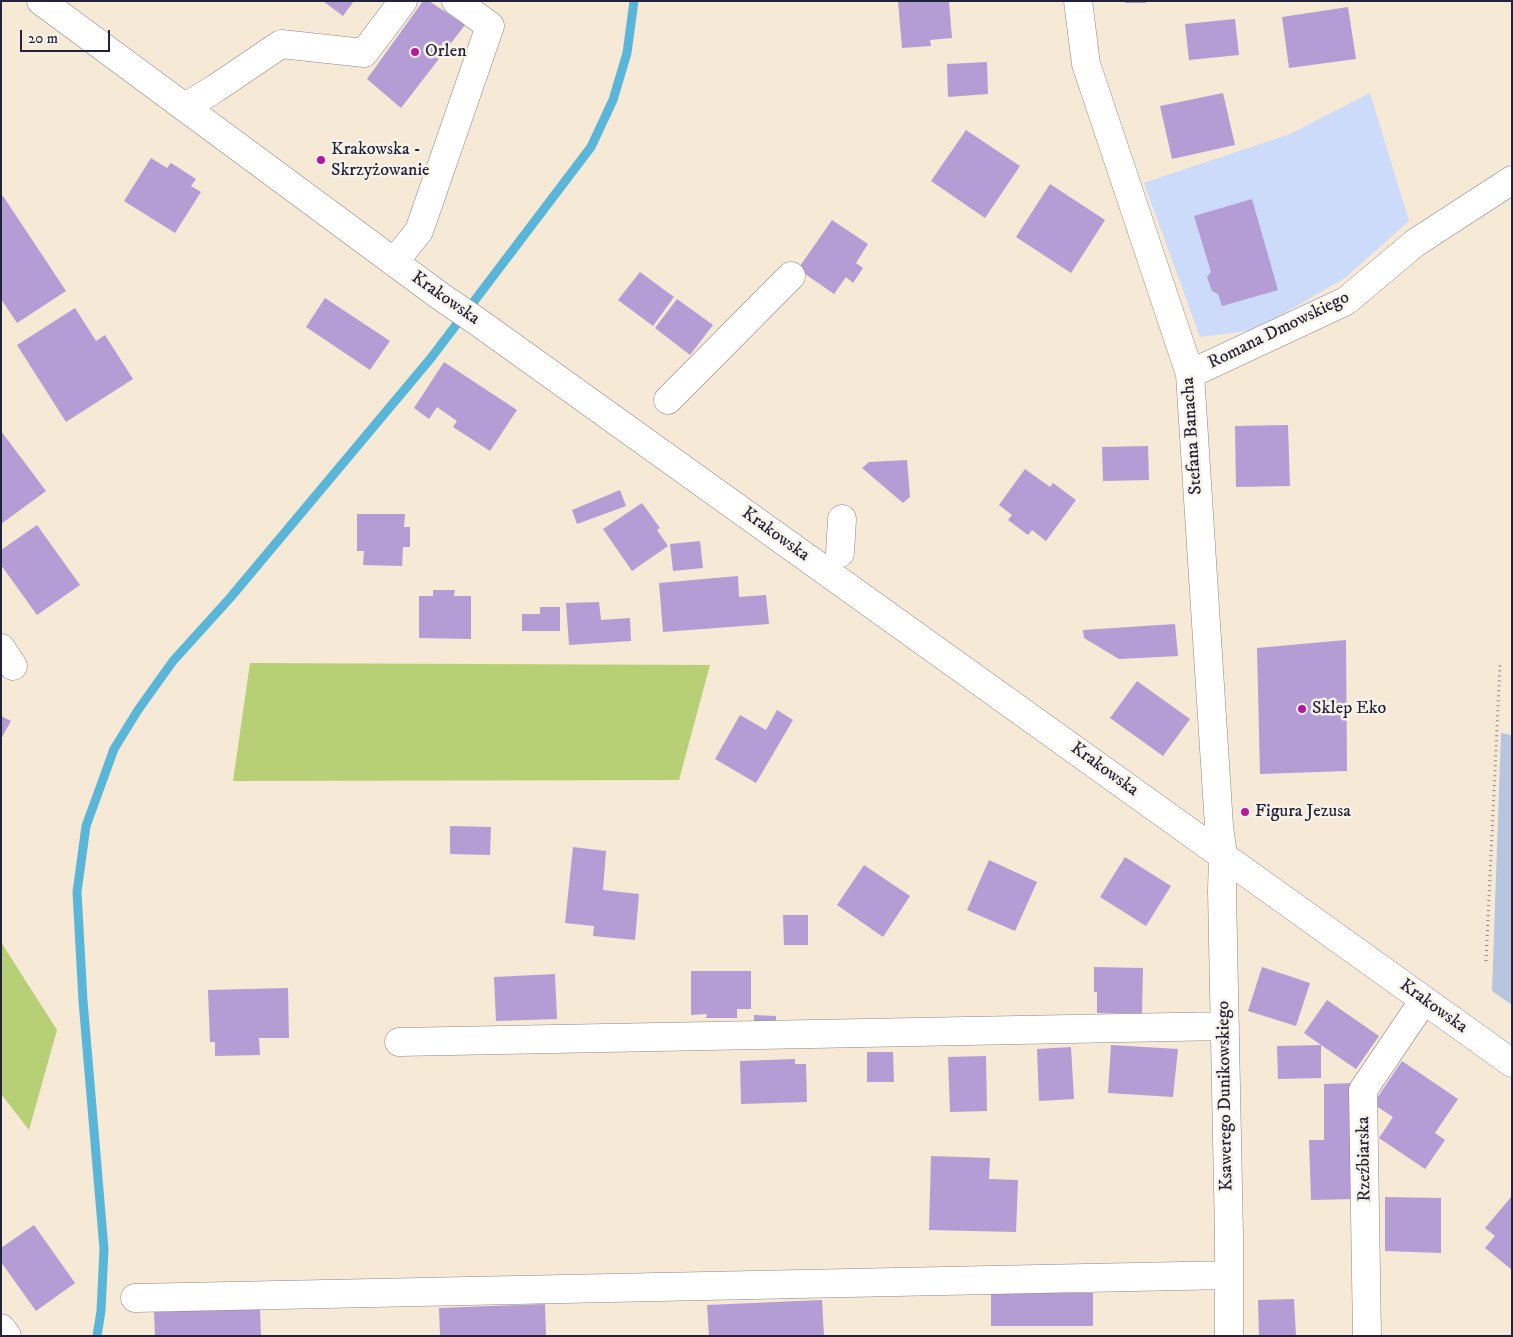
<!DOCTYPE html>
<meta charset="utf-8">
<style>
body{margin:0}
#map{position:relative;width:1513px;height:1337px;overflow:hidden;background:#f6e9d6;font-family:"IM FELL DW Pica",serif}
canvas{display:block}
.frame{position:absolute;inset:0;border:2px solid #22223b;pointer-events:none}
.scale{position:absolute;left:20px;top:30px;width:90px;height:22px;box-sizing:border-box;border:2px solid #22223b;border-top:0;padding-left:6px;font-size:15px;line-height:18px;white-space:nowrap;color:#22223b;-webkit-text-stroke:4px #f7f3e8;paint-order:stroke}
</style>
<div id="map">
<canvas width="1513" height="1337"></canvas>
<div class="frame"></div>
<div class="scale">20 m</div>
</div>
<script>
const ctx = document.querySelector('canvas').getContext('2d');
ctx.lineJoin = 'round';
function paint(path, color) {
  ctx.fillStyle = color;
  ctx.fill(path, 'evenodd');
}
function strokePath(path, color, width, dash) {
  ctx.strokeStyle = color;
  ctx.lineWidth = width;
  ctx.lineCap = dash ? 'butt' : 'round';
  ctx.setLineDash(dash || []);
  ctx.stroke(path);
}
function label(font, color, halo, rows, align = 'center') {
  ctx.font = font + ' "IM FELL DW Pica",serif';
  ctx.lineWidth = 5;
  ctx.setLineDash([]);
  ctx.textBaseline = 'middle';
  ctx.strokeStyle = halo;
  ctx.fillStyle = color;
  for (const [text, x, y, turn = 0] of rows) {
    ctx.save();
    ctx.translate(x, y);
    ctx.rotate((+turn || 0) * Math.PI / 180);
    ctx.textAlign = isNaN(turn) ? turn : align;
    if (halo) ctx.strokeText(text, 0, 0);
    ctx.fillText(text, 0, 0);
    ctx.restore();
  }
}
const built = new Path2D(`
 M1370 93 1409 221 1345 278 1255 330 1200 337 1144 183 1290 134Z`);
const industrial = new Path2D(`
 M1501 733 1512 735V1005L1492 991Z`);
const green = new Path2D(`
 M250 663 710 665 679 780 233 781Z
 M1 942 57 1030 29 1130 1 1094Z`);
const stream = new Path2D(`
 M97 1336 101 1311 104 1249 83 1001 77 892 86 826 114 749 138 710 173 661 230 598 431 358 591 147 613 100 627 53 634 1`);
const building = new Path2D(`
 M323 1H354L343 16Z
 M423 1H429L465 25 401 108 367 79Z
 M898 1H949L952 38 930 40 931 46 902 48Z
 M1125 1H1146V3H1125Z
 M1348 7 1356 59 1289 68 1282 17Z
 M1235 19 1239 55 1189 60 1185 24Z
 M987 62 988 94 948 97 947 64Z
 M1223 93 1235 145 1172 159 1160 106Z
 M966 130 1020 166 985 218 931 181Z
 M151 158 167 168 171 163 196 179 191 186 201 192 175 233 124 201Z
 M1050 184 1105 220 1071 273 1016 237Z
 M3 196 66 291 17 323 1 299V197Z
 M1252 199 1278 290 1222 306 1218 294 1212 291 1207 277 1211 272 1194 216Z
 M832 220 868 244 856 263 863 268 853 283 846 277 834 294 798 269Z
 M640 272 674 297 653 326 618 300Z
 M325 298 390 341 370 370 306 327Z
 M677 299 713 325 690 355 655 328Z
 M75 308 96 341 105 335 133 379 66 422 17 345Z
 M444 362 517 410 490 451 453 427 457 421 437 407 429 419 414 408Z
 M1288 425 1290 486 1236 487 1235 426Z
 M1 431 46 491 1 524Z
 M1148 446 1149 480 1103 481 1102 447Z
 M907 460 910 497 903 503 862 468 869 462Z
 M1025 469 1050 487 1053 483 1076 500 1046 541 1032 530 1028 535 1008 520 1012 515 999 505Z
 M620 490 626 506 577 524 572 510Z
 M642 503 660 528 657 530 668 546 632 571 603 529Z
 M357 514H405L404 527H410V547H403L402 566 363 565 364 551H357Z
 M37 525 80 585 37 615 1 565V550Z
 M700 541 703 568 673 571 670 544Z
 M738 576 739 597 766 595 769 624 663 632 659 583Z
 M433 590H455L454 596H471V639L419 638V596H433Z
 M599 602 601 620 630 618 631 641 569 645 566 603Z
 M540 607H560V631H522V614H540Z
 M1175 624 1178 656 1119 659 1084 638 1083 630Z
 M1346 640 1347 771 1260 774 1257 648Z
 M1137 681 1190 719 1163 756 1110 718Z
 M777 710 793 720 756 783 715 759 740 715 766 730Z
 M1 716 11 721 1 739Z
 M450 826 491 827 490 855 450 854Z
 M573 847 606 851 603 890 639 894 635 940 593 936 594 926 565 923Z
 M1125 857 1171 886 1146 926 1100 897Z
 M989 860 1037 882 1015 931 967 910Z
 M864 865 910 896 883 937 837 905Z
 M783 915H808V945H784Z
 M1094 967 1143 968 1142 1014 1097 1013V992H1094Z
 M1262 967 1310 983 1296 1026 1248 1011Z
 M691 971H751V1009H737V1018H706L707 1014 691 1015Z
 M555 974 557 1019 496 1021 494 977Z
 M288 988 289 1038H259L260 1055 215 1056V1042H210L208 990Z
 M1327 1000 1379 1036 1356 1069 1321 1045V1078L1278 1079 1277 1046 1321 1045 1304 1033Z
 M754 1015 776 1016V1031L754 1030Z
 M1111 1045 1178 1049 1173 1097 1108 1093Z
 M1071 1047 1074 1099 1039 1101 1037 1049Z
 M867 1052H893L894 1082H867Z
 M986 1056 987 1111 950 1112 948 1057Z
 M795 1059V1064H806L807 1102 741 1104 740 1061Z
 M1402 1061 1458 1099 1435 1133 1445 1140 1425 1169 1379 1138 1393 1117 1373 1104Z
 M1354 1083 1357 1199 1311 1200 1309 1140H1324V1084Z
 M931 1156 990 1158 989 1179 1018 1180 1016 1232 929 1230Z
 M1512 1196V1270L1485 1248 1495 1236 1485 1228Z
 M1385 1197 1441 1198V1253L1385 1251Z
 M34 1225 75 1283 36 1311 1 1262V1248Z
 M991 1293H1093V1326H991Z
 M1294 1299 1296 1336H1259L1258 1300Z
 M822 1300 824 1336H709L707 1305Z
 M545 1304 546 1336H440L439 1308Z
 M260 1308 261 1336H155L154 1312Z`);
const path = new Path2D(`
 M1486 961 1500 664`);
const minor = new Path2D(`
 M1078 1 1086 64 1190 374 1219 826 1223 856 1222 891 1229 1236V1336
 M185 107 216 88 281 44 364 53 403 1
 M394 262 419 231 490 26 456 1
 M1190 374 1346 301 1415 243 1512 180
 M668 400 791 276
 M840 553 842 519
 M1 648 13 666
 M399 1042 1225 1026
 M135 1298 1229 1275
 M1 1328 7 1336
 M1367 1336 1363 1090 1424 1000`);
const major = new Path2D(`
 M41 1 440 296 478 322 1512 1063`);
const markers = [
 [415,52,5,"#b5179e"],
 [321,160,5,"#b5179e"],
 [1302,709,5,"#b5179e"],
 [1245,812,5,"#b5179e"]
];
const poiNames = [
 ["Orlen",425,52],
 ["Krakowska -",331,150],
 ["Skrzyżowanie",331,171],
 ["Sklep Eko",1312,709],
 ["Figura Jezusa",1255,812]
];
const streetNames = [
 ["Krakowska",445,299,35],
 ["Romana Dmowskiego",1279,331,-26],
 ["Stefana Banacha",1193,436,-94],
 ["Krakowska",775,535,36],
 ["Krakowska",1104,770,36],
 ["Krakowska",1433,1007,36],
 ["Ksawerego Dunikowskiego",1226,1096,-91],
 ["Rzeźbiarska",1365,1159,-91]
];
paint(built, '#ccdbfa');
paint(industrial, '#b8c5de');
paint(green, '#b8d075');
strokePath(stream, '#5ab6d8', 9);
paint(building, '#b39dd4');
strokePath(minor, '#8c8688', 29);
strokePath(major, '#8c8688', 29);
strokePath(path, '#8c8688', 3, [1, 4]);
strokePath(minor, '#fff', 28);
strokePath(major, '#fff', 28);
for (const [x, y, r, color] of markers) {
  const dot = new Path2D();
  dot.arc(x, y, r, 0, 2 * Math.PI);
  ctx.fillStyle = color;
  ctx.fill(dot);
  strokePath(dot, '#f7f3e8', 2);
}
label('18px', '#22223b', '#f7f3e8', poiNames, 'left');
label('18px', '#22223b', '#f7f3e8', streetNames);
</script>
